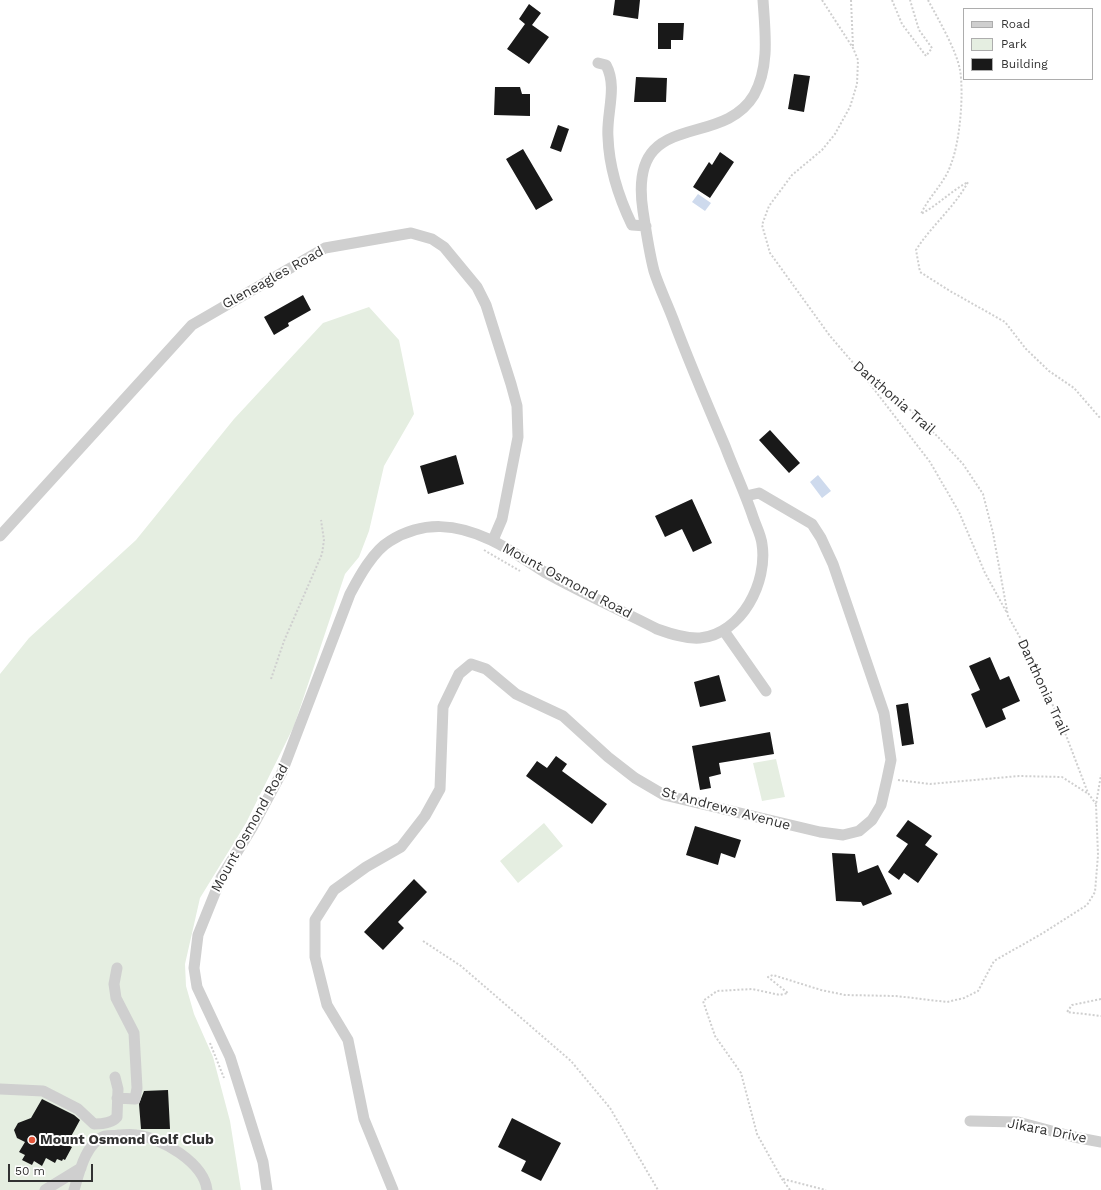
<!DOCTYPE html>
<style>
body{margin:0}
#map{position:relative;width:1101px;height:1190px;overflow:hidden;background:#fff;font-family:"Work Sans",sans-serif}
canvas{display:block}
.legend{position:absolute;left:963px;top:8px;width:130px;height:72px;box-sizing:border-box;background:#fff;border:1px solid #adadad;margin:0;padding:5px 7px;list-style:none;font-size:12px;color:#323232}
.legend li{display:flex;align-items:center;gap:8px;height:20px}
.legend b{width:20px;border:1px solid #adadad}
.scale{position:absolute;left:8px;top:1164px;width:85px;height:18px;box-sizing:border-box;border:2px solid #323232;border-top:0;padding-left:5px;font-size:12px;line-height:14px;white-space:nowrap;color:#323232;-webkit-text-stroke:3px #fff;paint-order:stroke}
</style>
<div id="map">
<canvas width="1101" height="1190"></canvas>
<ul class="legend">
<li><b style="height:5px;background:#cfcfcf"></b>Road</li>
<li><b style="height:11px;background:#e5eee1"></b>Park</li>
<li><b style="height:11px;background:#191919"></b>Building</li>
</ul>
<div class="scale">50 m</div>
</div>
<script>
const ctx = document.querySelector('canvas').getContext('2d');
ctx.lineJoin = 'round';
function paint(path, color) {
  ctx.fillStyle = color;
  ctx.fill(path, 'evenodd');
}
function strokePath(path, color, width, dash) {
  ctx.strokeStyle = color;
  ctx.lineWidth = width;
  ctx.lineCap = dash ? 'butt' : 'round';
  ctx.setLineDash(dash || []);
  ctx.stroke(path);
}
function label(font, color, halo, rows, align = 'center') {
  ctx.font = font + ' "Work Sans",sans-serif';
  ctx.lineWidth = 4;
  ctx.setLineDash([]);
  ctx.textBaseline = 'middle';
  ctx.strokeStyle = halo;
  ctx.fillStyle = color;
  for (const [text, x, y, turn = 0] of rows) {
    ctx.save();
    ctx.translate(x, y);
    ctx.rotate((+turn || 0) * Math.PI / 180);
    ctx.textAlign = isNaN(turn) ? turn : align;
    if (halo) ctx.strokeText(text, 0, 0);
    ctx.fillText(text, 0, 0);
    ctx.restore();
  }
}
const green = new Path2D(`
 M369 307 399 340 414 414 384 466 369 531 359 557 345 574 294 726 246 823 200 898 185 964 186 986 194 1014 213 1057 230 1121 241 1190H0V674L29 638 136 540 234 419 323 323Z
 M776 759 785 797 762 801 753 763Z
 M544 823 563 846 518 883 500 861Z`);
const water = new Path2D(`
 M698 194 711 203 705 211 692 202Z
 M818 475 831 491 822 498 810 482Z`);
const building = new Path2D(`
 M615 0H640L638 19 613 15Z
 M529 4 541 13 532 25 549 37 529 64 507 49 525 24 519 19Z
 M658 23H684L683 40H671V49H658Z
 M794 74 810 76 804 112 788 109Z
 M636 77 667 78 666 102H634Z
 M495 87H520L522 94H530V116L494 115Z
 M558 125 569 129 561 152 550 148Z
 M523 149 553 200 536 210 506 159Z
 M720 152 734 162 710 198 693 187 709 162 712 165Z
 M303 295 311 310 288 323 289 326 274 335 264 317Z
 M770 430 800 463 789 473 759 440Z
 M456 455 464 484 428 494 420 466Z
 M692 499 712 543 693 552 682 529 665 537 655 516Z
 M990 657 1000 680 1009 676 1020 701 1002 709 1006 719 986 728 971 694 980 690 969 666Z
 M719 675 726 701 700 707 694 682Z
 M908 703 914 744 902 746 896 705Z
 M770 732 774 754 719 763 721 774 709 777 711 788 700 790 692 746Z
 M556 756 567 764 562 771 607 804 592 824 526 776 537 761 547 768Z
 M908 820 932 836 925 845 938 854 918 883 904 873 899 880 888 872 908 844 896 836Z
 M695 826 741 840 735 858 721 853 718 865 686 855Z
 M832 853 855 854 858 873 878 865 892 894 863 906 861 902 836 901Z
 M414 879 427 892 398 922 404 928 383 950 364 932Z
 M168 1090 170 1129H141L139 1104 144 1091Z
 M42 1099 74 1115 80 1120 68 1142 71 1143 70 1146 72 1147 65 1160 63 1159 62 1161 57 1159 55 1163 46 1158 42 1166 34 1161 32 1165 22 1160 25 1155 19 1152 25 1142 17 1138 14 1130 18 1123 31 1118Z
 M512 1118 561 1143 541 1181 521 1171 526 1161 498 1147Z`);
const path = new Path2D(`
 M822 0 853 48 858 60 857 84 850 107 835 134 822 150 792 175 769 206 762 225 770 253 830 336 861 372 903 403 939 438 963 464 983 494 993 533 1008 616 1031 657 1064 730 1088 793 1096 804
 M851 0 853 47
 M892 0 902 24 926 56 932 48 919 30 910 0
 M928 0C938 19 956 49 960 70 964 93 960 142 951 164 945 183 929 196 921 214 938 205 951 191 968 182 954 208 931 226 916 250L920 272 950 291 1005 322 1026 349 1049 371 1074 388 1101 419
 M863 375 930 462 959 512 985 573 1007 613
 M484 550 520 571
 M271 679 284 641 322 554 324 540 321 520
 M898 780 930 784 1019 776 1062 777 1087 793
 M423 941 461 966 571 1061 610 1108 658 1190
 M1101 999 1072 1005 1067 1012 1101 1016
 M210 1043 224 1078
 M783 1179 826 1190
 M790 1190 782 1179 757 1134 741 1073 715 1036 703 1001 717 991 752 989 780 995 788 993 768 977 773 975 821 990 845 995 896 996 947 1002 964 998 978 991 994 961 1043 933 1087 905 1095 892 1098 855 1096 804 1101 775`);
const minor = new Path2D(`
 M598 63 606 65C618 87 606 114 608 137 609 167 619 198 632 225L646 226
 M0 536 192 325 325 248 411 233 432 239 444 247 477 287 486 305 511 384 517 406 518 437 502 519 493 540
 M724 631 766 691
 M117 968 114 984 116 998 134 1033 137 1088 135 1099 117 1098
 M0 1089 43 1091 78 1109 94 1124C102 1124 112 1123 117 1117L118 1089 115 1077
 M970 1121 1018 1122 1074 1137 1101 1142
 M45 1190 81 1168
 M74 1190C79 1173 86 1142 105 1136 109 1135 114 1136 118 1135 124 1135 130 1134 136 1135 161 1137 204 1163 207 1190
 M267 1190 263 1162 230 1057 197 987 194 968 198 935 221 878 253 826 282 772 350 594C359 577 373 551 390 541 424 520 457 524 491 540 510 549 528 562 546 573 582 593 620 610 657 629 671 634 686 639 700 638 742 634 768 582 762 544 761 535 756 526 753 517 745 493 734 470 725 446 707 404 689 362 673 319 667 303 659 287 654 271 649 252 646 231 643 211 627 106 721 151 754 95 770 67 765 31 763 0
 M393 1190 364 1119 348 1040 327 1005 315 957V920L334 890 366 867 401 847 425 816 440 789 443 707 459 674 471 664 486 669 516 694 563 716 608 757 635 778 664 795 820 832 843 835 859 831 872 820 881 805 887 779 891 760 884 713 833 564 821 538 812 524 759 493 746 496`);
const markers = [
 [32,1140,4,"#e3553a"]
];
const streetNames = [
 ["Gleneagles Road",273,278,-29],
 ["Danthonia Trail",894,398,41],
 ["Mount Osmond Road",567,581,28],
 ["Danthonia Trail",1043,687,65],
 ["St Andrews Avenue",726,809,15],
 ["Mount Osmond Road",250,828,-61],
 ["Jikara Drive",1047,1131,11]
];
const poiNames = [
 ["Mount Osmond Golf Club",40,1140]
];
paint(green, '#e5eee1');
paint(water, '#cedaed');
paint(building, '#191919');
strokePath(path, '#cfcfcf', 2, [2, 2]);
strokePath(minor, '#cfcfcf', 11);
for (const [x, y, r, color] of markers) {
  const dot = new Path2D();
  dot.arc(x, y, r, 0, 2 * Math.PI);
  ctx.fillStyle = color;
  ctx.fill(dot);
  strokePath(dot, '#fff', 1.5);
}
label('14px', '#323232', '#fff', streetNames);
label('bold 14px', '#323232', '#fff', poiNames, 'left');
</script>
